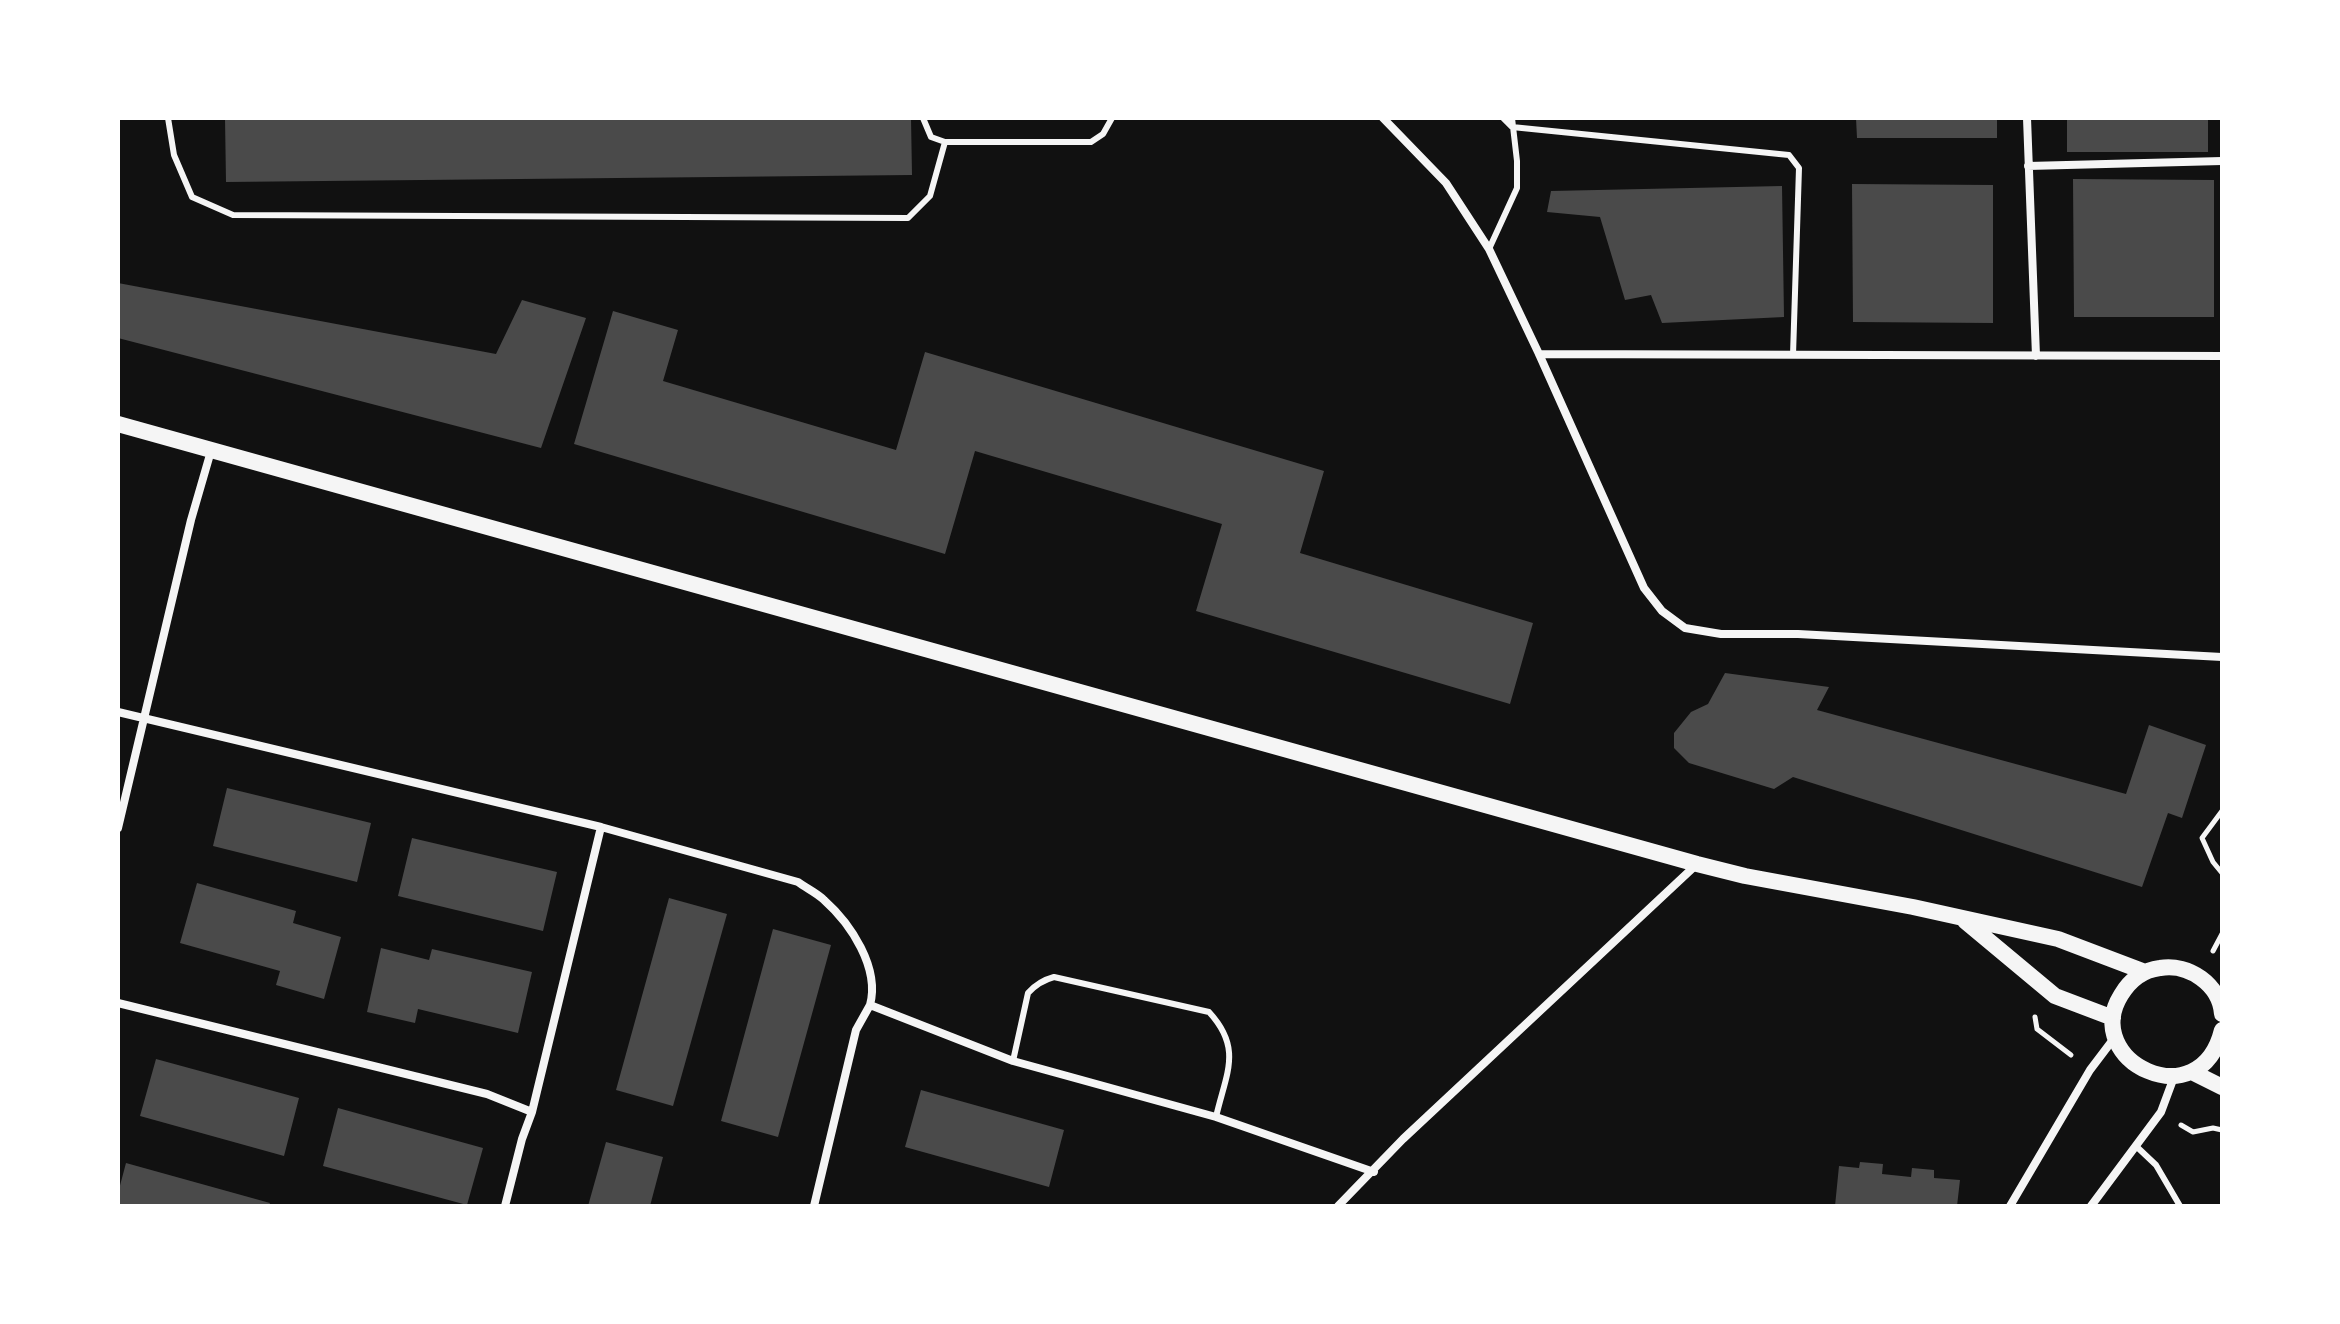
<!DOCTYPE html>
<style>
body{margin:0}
#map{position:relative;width:2340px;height:1324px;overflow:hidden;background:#111;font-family:"IBM Plex Sans",sans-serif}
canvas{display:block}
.frame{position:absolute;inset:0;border:120px solid #fff;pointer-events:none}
</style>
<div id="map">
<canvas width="2340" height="1324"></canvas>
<div class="frame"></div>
</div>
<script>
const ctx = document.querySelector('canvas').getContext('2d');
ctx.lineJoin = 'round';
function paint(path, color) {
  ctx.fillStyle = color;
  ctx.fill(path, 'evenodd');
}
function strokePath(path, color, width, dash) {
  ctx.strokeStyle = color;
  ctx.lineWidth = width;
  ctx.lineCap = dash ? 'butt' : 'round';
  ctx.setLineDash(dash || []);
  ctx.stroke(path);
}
const building = new Path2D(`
 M225 118H911L912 175 226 182Z
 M1856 118H1997V138H1857Z
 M2067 118H2208V152H2067Z
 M2073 179 2214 180V317H2074Z
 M1852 184 1993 185V323L1853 322Z
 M1782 186 1784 317 1662 323 1651 295 1625 300 1600 217 1547 212 1551 191Z
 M118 283 496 354 522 300 586 318 541 448 118 338Z
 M613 311 678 330 663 381 896 450 925 352 1324 471 1300 553 1533 623 1510 704 1196 611 1222 524 975 451 945 554 574 444Z
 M1725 673 1829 687 1817 710 2126 794 2149 725 2206 745 2182 818 2168 813 2142 887 1793 777 1774 789 1689 763 1674 748V733L1691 712 1708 704Z
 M227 788 371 823 357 882 213 846Z
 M412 838 557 872 543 931 398 896Z
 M197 883 296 911 293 923 341 937 324 999 276 985 280 971 180 943Z
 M669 898 727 914 673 1106 616 1090Z
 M773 929 831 945 778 1137 721 1121Z
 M381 948 429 960 432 949 532 972 518 1033 418 1009 415 1023 367 1012Z
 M156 1059 299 1098 284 1156 140 1116Z
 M921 1090 1064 1130 1049 1187 905 1147Z
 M338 1108 483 1148 467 1205 323 1166Z
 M606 1142 663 1157 650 1206H588Z
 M1860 1162 1883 1164 1882 1174 1911 1177 1912 1168 1934 1170V1178L1960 1180 1957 1206H1835L1839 1166 1859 1168Z
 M126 1163 270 1203 269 1206H118V1193Z`);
const path = new Path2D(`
 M2222 811 2202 838 2213 862 2222 873
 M2213 951 2222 934
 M2035 1017 2037 1029 2071 1055
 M2181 1125 2193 1132 2213 1128 2222 1130`);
const service = new Path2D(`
 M168 118 174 155 192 197 233 215 908 218 930 196 945 142
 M923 118 931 137 945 142H1091L1103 134 1112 118
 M1503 118 1512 127 1789 155 1799 168 1793 355
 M1489 249 1517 188V161L1512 118
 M1013 1061 1028 993C1036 984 1043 980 1054 977L1209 1012C1243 1049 1226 1073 1216 1117
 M2137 1147 2156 1165 2180 1206`);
const minor = new Path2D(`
 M1383 118 1446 183 1489 249 1539 354 1644 588 1662 611 1685 628 1721 634H1798L2222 657
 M2027 118 2036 356
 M2028 166 2222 161
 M1539 354 2222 356
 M118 712 601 827 798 882C806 888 817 893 824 900 851 924 880 968 870 1005L1013 1061 1216 1117 1374 1172
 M118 828 191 520 211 451
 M118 1003 487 1094 532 1112
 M505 1206 522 1139 532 1112 601 827
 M814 1206 856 1030 870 1005
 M1338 1206 1403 1139 1696 865
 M2010 1206 2090 1070 2115 1037
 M2091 1206 2161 1112 2174 1077`);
const secondary = new Path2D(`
 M118 424 1697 864 1745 876 1913 907 2058 939 2145 972
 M1965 921 2055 996 2113 1018
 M2222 1014C2220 985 2189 963 2160 968 2143 970 2130 980 2121 995 2080 1061 2200 1120 2222 1030
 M2192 1072 2222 1087`);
paint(building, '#4a4a4a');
strokePath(path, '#f5f5f5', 5);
strokePath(service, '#f5f5f5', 6);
strokePath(minor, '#f5f5f5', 8);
strokePath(secondary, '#f5f5f5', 16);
</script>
